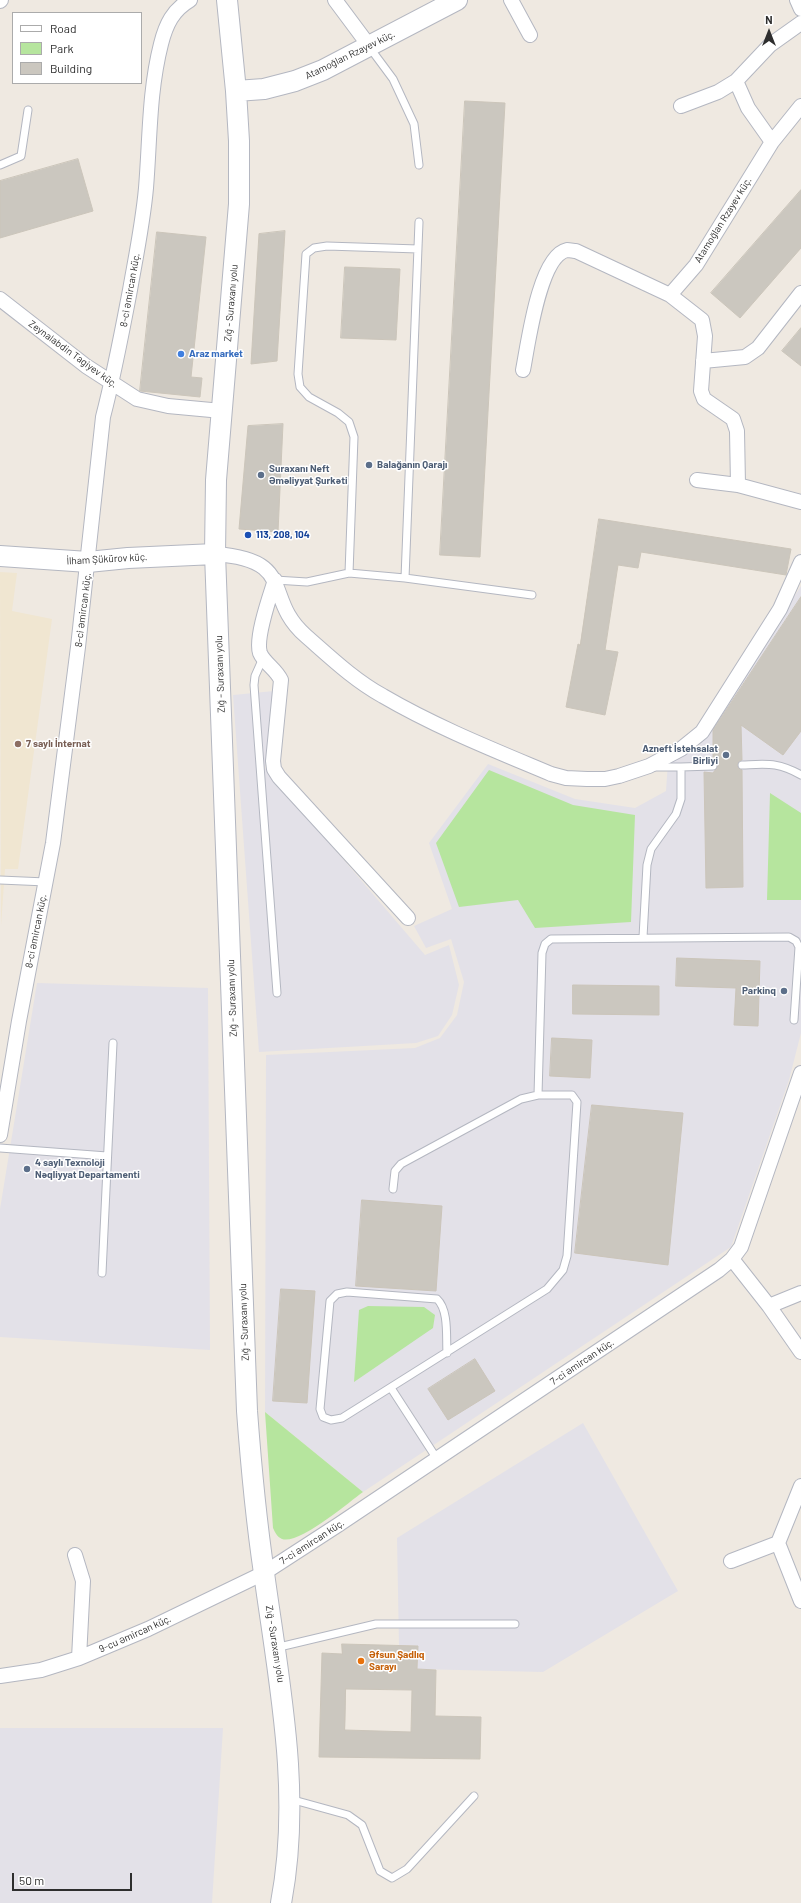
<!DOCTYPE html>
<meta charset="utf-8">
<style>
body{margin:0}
#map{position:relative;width:801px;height:1903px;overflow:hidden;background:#efe9e1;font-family:Barlow,sans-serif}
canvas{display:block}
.legend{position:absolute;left:12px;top:12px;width:130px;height:72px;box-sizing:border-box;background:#fff;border:1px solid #ababab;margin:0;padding:5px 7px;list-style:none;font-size:12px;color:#2e2e2e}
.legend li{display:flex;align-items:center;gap:8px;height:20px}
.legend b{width:20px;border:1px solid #ababab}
.north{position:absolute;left:749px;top:12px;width:40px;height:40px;-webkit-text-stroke:3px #fff;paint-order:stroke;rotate:0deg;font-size:11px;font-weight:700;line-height:16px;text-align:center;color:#2e2e2e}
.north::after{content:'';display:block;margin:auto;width:14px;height:18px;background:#2e2e2e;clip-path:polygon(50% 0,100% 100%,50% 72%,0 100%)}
.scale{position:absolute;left:12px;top:1873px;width:120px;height:18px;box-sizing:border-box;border:2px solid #2e2e2e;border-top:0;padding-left:5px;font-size:12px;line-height:14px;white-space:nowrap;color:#2e2e2e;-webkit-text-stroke:3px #fff;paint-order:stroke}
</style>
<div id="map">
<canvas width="801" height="1903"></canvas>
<ul class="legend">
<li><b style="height:5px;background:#fff"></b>Road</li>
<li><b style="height:11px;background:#b6e59e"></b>Park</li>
<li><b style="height:11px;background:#cbc7bf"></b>Building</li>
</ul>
<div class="north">N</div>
<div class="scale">50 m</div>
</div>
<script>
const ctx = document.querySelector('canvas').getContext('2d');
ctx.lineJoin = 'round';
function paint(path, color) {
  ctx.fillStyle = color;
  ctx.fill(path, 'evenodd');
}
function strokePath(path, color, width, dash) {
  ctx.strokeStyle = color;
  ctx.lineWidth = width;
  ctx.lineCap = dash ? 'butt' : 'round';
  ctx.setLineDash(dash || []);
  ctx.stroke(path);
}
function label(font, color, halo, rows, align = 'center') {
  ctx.font = font + ' Barlow,sans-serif';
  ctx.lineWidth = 3;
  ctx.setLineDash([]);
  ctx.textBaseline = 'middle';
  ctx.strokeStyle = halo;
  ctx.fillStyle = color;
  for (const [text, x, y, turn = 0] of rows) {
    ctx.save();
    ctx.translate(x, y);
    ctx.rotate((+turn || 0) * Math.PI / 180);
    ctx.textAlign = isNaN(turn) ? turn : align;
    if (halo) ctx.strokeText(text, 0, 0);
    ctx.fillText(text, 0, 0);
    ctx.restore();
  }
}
const industrial = new Path2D(`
 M801 586V1033L789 1080 731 1247 363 1492 265 1412 266 1055 415 1048 440 1038 457 1015 464 982 451 939 426 948 414 926 452 909 429 843 488 764 575 799 635 808 666 791 668 762 697 749Z
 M274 691 265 768 425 955 449 945 459 985 452 1015 438 1036 416 1043 259 1052 233 695Z
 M37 983 208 988 210 1350 0 1337V1209Z
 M583 1423 678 1591 543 1672 417 1669 418 1646 399 1645 397 1538Z
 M0 1728H223L212 1903H0Z`);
const education = new Path2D(`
 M0 572 17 573 12 611 52 619 18 869H5L1 926Z`);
const green = new Path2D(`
 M489 770 573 805 635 815 631 922 535 928 518 900 459 907 436 843Z
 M770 793 801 813V900H767Z
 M368 1306 424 1307 435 1315 433 1328 354 1382 359 1310Z
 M265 1412 363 1492C349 1502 299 1545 282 1539 277 1537 275 1532 273 1528Z`);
const building = new Path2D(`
 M465 101 505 103 480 557 440 555Z
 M78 159 93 211 0 238V181Z
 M801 190V248L740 318 711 293Z
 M285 231 277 361 251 364 259 234Z
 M157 232 206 237 191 377 202 378 200 397 140 391Z
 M345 267 400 269 396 340 341 338Z
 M801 328V366L782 351Z
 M283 424 278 532 239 529 248 426Z
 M599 519 791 549 786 575 641 552 638 568 618 565 605 650 618 652 605 715 566 707 578 644 580 645Z
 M801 597V731L783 755 741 725 742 760 739 761 737 765 738 768 742 770 743 887 706 888 704 772 713 773 718 766 717 763 713 761V730Z
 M677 958 760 961 758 1026 734 1025 736 988 676 986Z
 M573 985 659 986V1015L573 1014Z
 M552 1038 592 1040 590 1078 550 1076Z
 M592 1105 683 1113 668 1265 575 1253Z
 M362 1200 442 1206 436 1291 356 1286Z
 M281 1289 315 1291 307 1403 273 1401Z
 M475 1359 495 1391 448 1420 428 1389Z
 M342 1644 418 1646 417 1669 436 1670 435 1716 481 1717 480 1759 319 1757 322 1653 342 1654ZM346 1689 412 1690 411 1732 345 1730Z`);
const lane = new Path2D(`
 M370 48 393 79 414 124 419 165
 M0 165 21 156 28 110
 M349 573 354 437 349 422 338 413 309 397 300 387 298 374 306 254 314 248 327 246 418 249
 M405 578 419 222
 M275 580 307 582 349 573 405 578 532 595
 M263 658 255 676 254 685 277 993
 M742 765C768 764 778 762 801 775
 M681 767 713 766
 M0 880 46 882
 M643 937 647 865 651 849 676 814 681 799V767H653
 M538 1095 542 953 545 944 551 939 789 937 796 941 799 947 794 1020
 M0 1148 107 1156
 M393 1189 395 1171 401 1164 521 1099 538 1095H572L577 1102 567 1256 563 1270 547 1289 342 1418 331 1420 323 1417 320 1409 330 1301 337 1294 347 1292 437 1299C449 1310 446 1337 447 1353
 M102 1273 113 1043
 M391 1388 437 1459
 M275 1648 376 1624H515
 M290 1799 348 1815 362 1825 380 1871 392 1878 407 1869 474 1796`);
const street = new Path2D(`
 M335 0 370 47
 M511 0 530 35
 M797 0 801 9
 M0 1 1 0
 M736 81 748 108 772 142
 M681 106 718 92 736 81 770 45 801 23
 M670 295 696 265 772 142 801 106
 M0 299 86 366 137 399 168 406 222 411
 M703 361 745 357 758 348 801 293
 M523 370C528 345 539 256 567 250 570 250 574 251 576 251L670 295 702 320 705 336 701 391 704 399 733 419 737 431 738 485
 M697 480 738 485 801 502
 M215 554C298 560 262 598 306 636 330 657 354 680 383 696 436 727 494 750 551 774L566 778 587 779H605L619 776 649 766 681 749 702 732 780 609 801 562
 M275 580C270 596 255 638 260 653 264 663 276 669 281 680L273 761 274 769 279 777 408 918
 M0 1135 19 1021 53 843 78 647 103 417C114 375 122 332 130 290 136 256 143 222 146 188 150 139 149 91 161 44 166 24 173 10 190 0
 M732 1259 769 1306 801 1352
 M769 1306 801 1293
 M801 1486 778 1543 801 1601
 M75 1555 83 1581 79 1658
 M731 1561 778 1543
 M0 1676 41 1670 79 1658 148 1629 264 1573 338 1525 719 1270 732 1259 741 1247 801 1073`);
const secondary = new Path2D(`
 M227 0 236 91 239 141V204L216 480 215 554 247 1411C251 1465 256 1519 264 1573 279 1683 302 1793 281 1903
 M236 91 264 89 295 81 323 70 457 0
 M0 556 88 562 128 558 215 554`);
const markers = [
 [181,354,4,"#3f7fe0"],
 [369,465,4,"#5c6f8a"],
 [261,475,4,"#5c6f8a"],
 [248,535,4,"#1a4fb4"],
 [18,744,4,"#8d6e63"],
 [726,755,4,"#5c6f8a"],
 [784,991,4,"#5c6f8a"],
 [27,1169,4,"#5c6f8a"],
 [361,1661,4,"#e8710a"]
];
const streetNames = [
 ["Atamoğlan Rzayev küç.",350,55,-26],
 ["Atamoğlan Rzayev küç.",723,220,-58],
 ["8-ci Əmircan küç.",130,290,-80],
 ["Zığ - Suraxanı yolu",231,303,-85],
 ["Zeynalabdin Tagiyev küç.",73,354,36],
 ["İlham Şükürov küç.",107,559,-3],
 ["8-ci Əmircan küç.",83,610,-83],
 ["Zığ - Suraxanı yolu",220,674,-92],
 ["8-ci Əmircan küç.",36,931,-79],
 ["Zığ - Suraxanı yolu",232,998,-92],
 ["Zığ - Suraxanı yolu",244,1322,-92],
 ["7-ci Əmircan küç.",582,1362,-34],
 ["7-ci Əmircan küç.",312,1542,-33],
 ["9-cu Əmircan küç.",135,1634,-24],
 ["Zığ - Suraxanı yolu",275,1644,81]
];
const shopNames = [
 ["Araz market",189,354]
];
const serviceNames = [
 ["Balağanın Qarajı",377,465],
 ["Suraxanı Neft",269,469],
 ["Əməliyyat Şurkəti",269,481],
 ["Azneft İstehsalat",718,749,"right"],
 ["Birliyi",718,761,"right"],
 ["Parkinq",776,991,"right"],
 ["4 saylı Texnoloji",35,1163],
 ["Nəqliyyat Departamenti",35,1175]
];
const transitNames = [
 ["113, 208, 104",256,535]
];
const educationNames = [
 ["7 saylı İnternat",26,744]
];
const foodNames = [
 ["Əfsun Şadlıq",369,1655],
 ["Sarayı",369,1667]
];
paint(industrial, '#e3e1e8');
paint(education, '#f0e6d1');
paint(green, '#b6e59e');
paint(building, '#cbc7bf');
strokePath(building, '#cbc5ba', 1);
strokePath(lane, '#b4b7c1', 9);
strokePath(street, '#b4b7c1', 16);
strokePath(secondary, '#b4b7c1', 22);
strokePath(lane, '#fff', 7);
strokePath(street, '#fff', 14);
strokePath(secondary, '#fff', 20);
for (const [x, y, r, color] of markers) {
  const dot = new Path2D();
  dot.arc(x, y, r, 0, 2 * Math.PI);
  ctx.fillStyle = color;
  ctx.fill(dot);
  strokePath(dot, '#fff', 1.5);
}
label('10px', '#2e2e2e', '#fff', streetNames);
label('bold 10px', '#366cbe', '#fff', shopNames, 'left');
label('bold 10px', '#4e5e75', '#fff', serviceNames, 'left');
label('bold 10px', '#164399', '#fff', transitNames, 'left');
label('bold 10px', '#785e54', '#fff', educationNames, 'left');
label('bold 10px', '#c56008', '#fff', foodNames, 'left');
</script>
